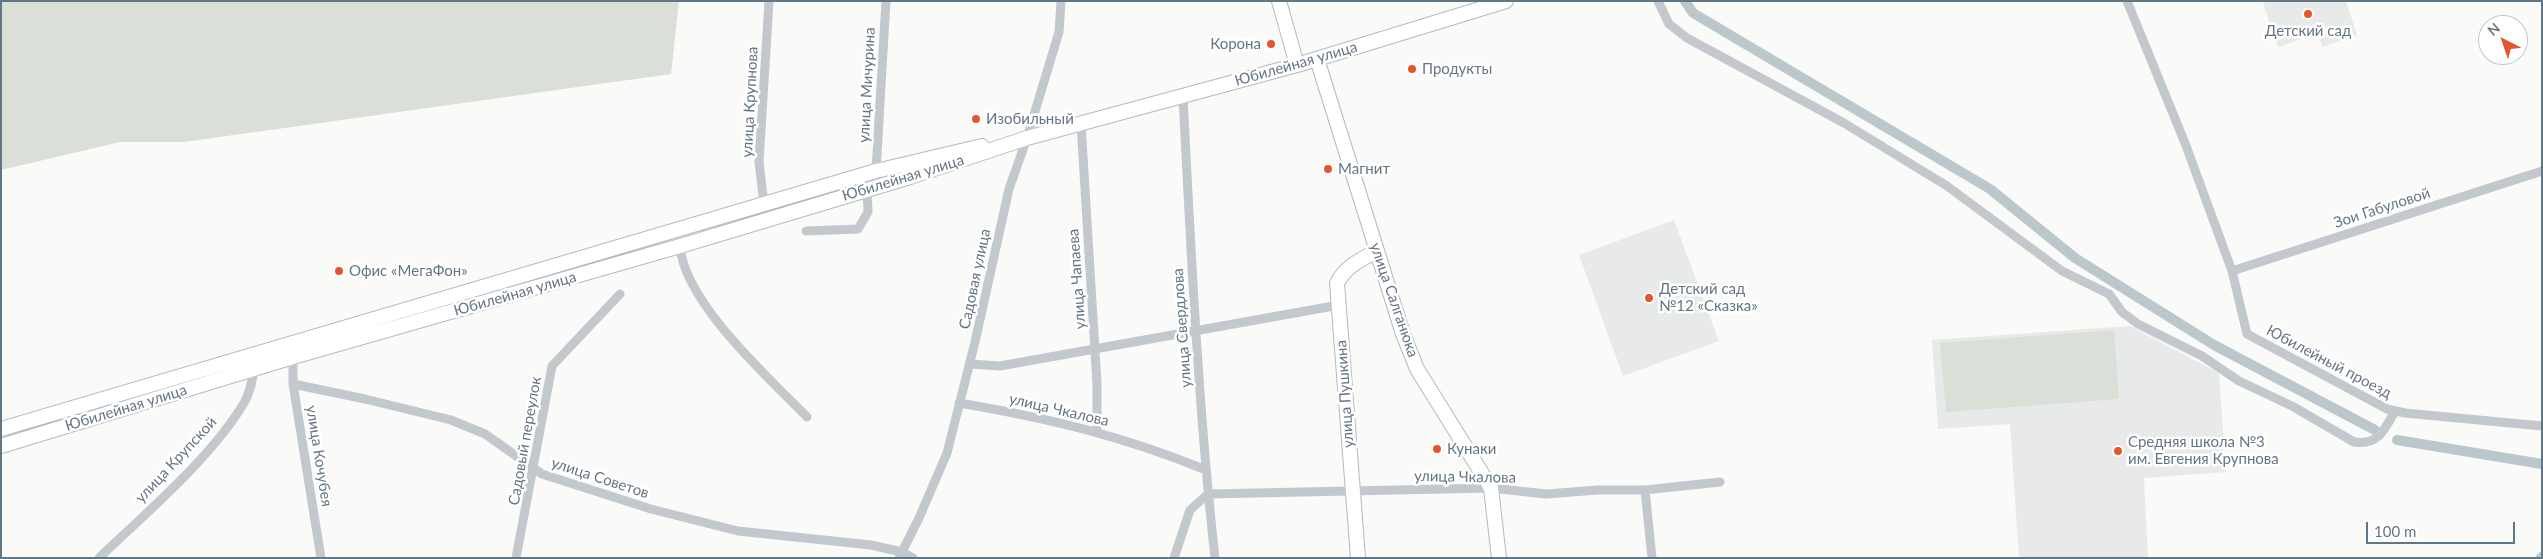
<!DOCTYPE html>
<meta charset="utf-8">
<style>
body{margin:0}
#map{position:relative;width:2543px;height:559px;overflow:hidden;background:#fafaf8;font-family:Lato,sans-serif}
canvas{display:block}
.frame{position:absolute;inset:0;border:2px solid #657683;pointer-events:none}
.north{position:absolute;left:2478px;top:15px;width:50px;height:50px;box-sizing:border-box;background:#fff;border:1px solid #c1c8cd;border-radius:50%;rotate:319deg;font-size:14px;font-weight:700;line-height:20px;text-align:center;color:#657683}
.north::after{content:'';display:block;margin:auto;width:18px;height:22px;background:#e4572e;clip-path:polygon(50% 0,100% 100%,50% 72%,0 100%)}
.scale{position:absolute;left:2366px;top:522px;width:149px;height:22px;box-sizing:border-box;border:2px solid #657683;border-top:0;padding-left:6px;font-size:15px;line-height:18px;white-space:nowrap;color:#657683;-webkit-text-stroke:4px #fff;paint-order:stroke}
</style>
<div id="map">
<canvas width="2543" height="559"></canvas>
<div class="frame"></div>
<div class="north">N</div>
<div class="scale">100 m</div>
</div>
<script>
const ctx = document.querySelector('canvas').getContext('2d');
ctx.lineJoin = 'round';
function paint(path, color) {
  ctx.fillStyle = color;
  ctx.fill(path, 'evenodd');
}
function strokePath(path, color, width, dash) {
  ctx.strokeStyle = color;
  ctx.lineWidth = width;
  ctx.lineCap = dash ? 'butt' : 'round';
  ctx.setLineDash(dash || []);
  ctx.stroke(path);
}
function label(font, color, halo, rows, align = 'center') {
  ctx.font = font + ' Lato,sans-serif';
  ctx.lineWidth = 5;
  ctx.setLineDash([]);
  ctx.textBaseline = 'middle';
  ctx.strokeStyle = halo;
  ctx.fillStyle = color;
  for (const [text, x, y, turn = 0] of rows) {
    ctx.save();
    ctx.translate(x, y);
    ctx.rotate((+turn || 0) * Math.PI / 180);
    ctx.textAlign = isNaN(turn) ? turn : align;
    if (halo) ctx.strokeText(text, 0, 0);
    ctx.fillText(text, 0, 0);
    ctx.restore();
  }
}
const built = new Path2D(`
 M2268 1H2346L2357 35 2322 47 2315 25 2298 31 2301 39 2278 47 2263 3Z
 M1674 220 1719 341 1623 376 1579 255Z
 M2130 326 2219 373 2226 472 2144 478 2148 558H2019L2010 424 1938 429 1932 340Z`);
const green = new Path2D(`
 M1 1H679L671 74 184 142H120L1 170Z
 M2114 330 2119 399 1946 412 1940 343Z`);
const canal = new Path2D(`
 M1685 1 1693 13 1990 189 2075 258 2214 345 2375 430
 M2397 440 2542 464`);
const street = new Path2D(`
 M1658 1 1669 24 1687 38 1844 123 1947 186 2062 271 2109 294 2122 312 2138 324 2202 356 2239 381 2292 406 2354 442C2378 446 2385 429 2395 411
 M2127 1 2185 143 2232 271 2247 334 2387 409 2405 413 2542 426
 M1183 97C1191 250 1198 405 1215 558
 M1081 124 1097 384V432
 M876 171 886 1
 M764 204 759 162 769 1
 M806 231 858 229 868 212 867 189
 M680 246C684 302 768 377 807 417
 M2232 271 2542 171
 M293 357V384L321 558
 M970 364 1000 366 1339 305
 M293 384 365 399 451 420 485 434 542 474 651 509 738 531 871 545 902 552 913 558
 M959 403C1048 418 1123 436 1206 470
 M1645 490 1652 558
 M99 558C146 513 211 458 244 403 250 393 252 382 254 370
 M516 558 552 366 620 294
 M899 558 919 518 947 453 975 342 1009 189 1027 138 1059 32 1061 1
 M1174 558 1190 510 1208 494 1491 488 1546 494 1598 490H1645L1720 482
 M2540 558 2542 556`);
const secondary = new Path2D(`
 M1279 1 1297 65
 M1317 59 1403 334 1417 369 1491 488 1499 558
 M1 429 876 171 982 146
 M1 446 293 357 680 246 910 177 1027 138 1297 65 1506 1
 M1358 558 1337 283C1346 266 1360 260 1377 251`);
const markers = [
 [2308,14,5,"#e4572e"],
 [1271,44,5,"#e4572e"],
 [1412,69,5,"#e4572e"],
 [976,119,5,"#e4572e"],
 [1328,169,5,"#e4572e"],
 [339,271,5,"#e4572e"],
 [1649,298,5,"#e4572e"],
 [1437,449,5,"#e4572e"],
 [2118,451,5,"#e4572e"]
];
const poiNames = [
 ["Детский сад",2308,31,"center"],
 ["Корона",1261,44,"right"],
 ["Продукты",1422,69],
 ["Изобильный",986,119],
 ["Магнит",1338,169],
 ["Офис «МегаФон»",349,271],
 ["Детский сад",1659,289],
 ["№12 «Сказка»",1659,306],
 ["Средняя школа №3",2128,442],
 ["им. Евгения Крупнова",2128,459],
 ["Кунаки",1447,449]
];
const streetNames = [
 ["Юбилейная улица",1296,64,-16],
 ["улица Мичурина",867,85,-87],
 ["улица Крупнова",750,102,-87],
 ["Юбилейная улица",903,178,-17],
 ["Зои Габуловой",2382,208,-18],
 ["Садовая улица",975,279,-78],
 ["улица Чапаева",1077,279,-94],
 ["Юбилейная улица",515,294,-16],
 ["улица Салганюка",1394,300,71],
 ["улица Свердлова",1182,328,-94],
 ["Юбилейный проезд",2329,362,28],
 ["улица Пушкина",1345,394,-94],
 ["Юбилейная улица",126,408,-17],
 ["улица Чкалова",1059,410,13],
 ["Садовый переулок",525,441,-80],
 ["улица Кочубея",319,456,81],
 ["улица Крупской",176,460,-47],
 ["улица Чкалова",1465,477,1],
 ["улица Советов",600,478,18]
];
paint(built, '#e8e9e9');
paint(green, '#dadfd7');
strokePath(canal, '#bbc7cb', 10);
strokePath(secondary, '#b3babf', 16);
strokePath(street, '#c3c8cc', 9);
strokePath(secondary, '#fff', 14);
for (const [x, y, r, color] of markers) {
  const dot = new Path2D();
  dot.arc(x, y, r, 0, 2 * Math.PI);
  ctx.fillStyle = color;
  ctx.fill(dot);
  strokePath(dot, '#fff', 2);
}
label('15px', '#657683', '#fff', poiNames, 'left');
label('15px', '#657683', '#fff', streetNames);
</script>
